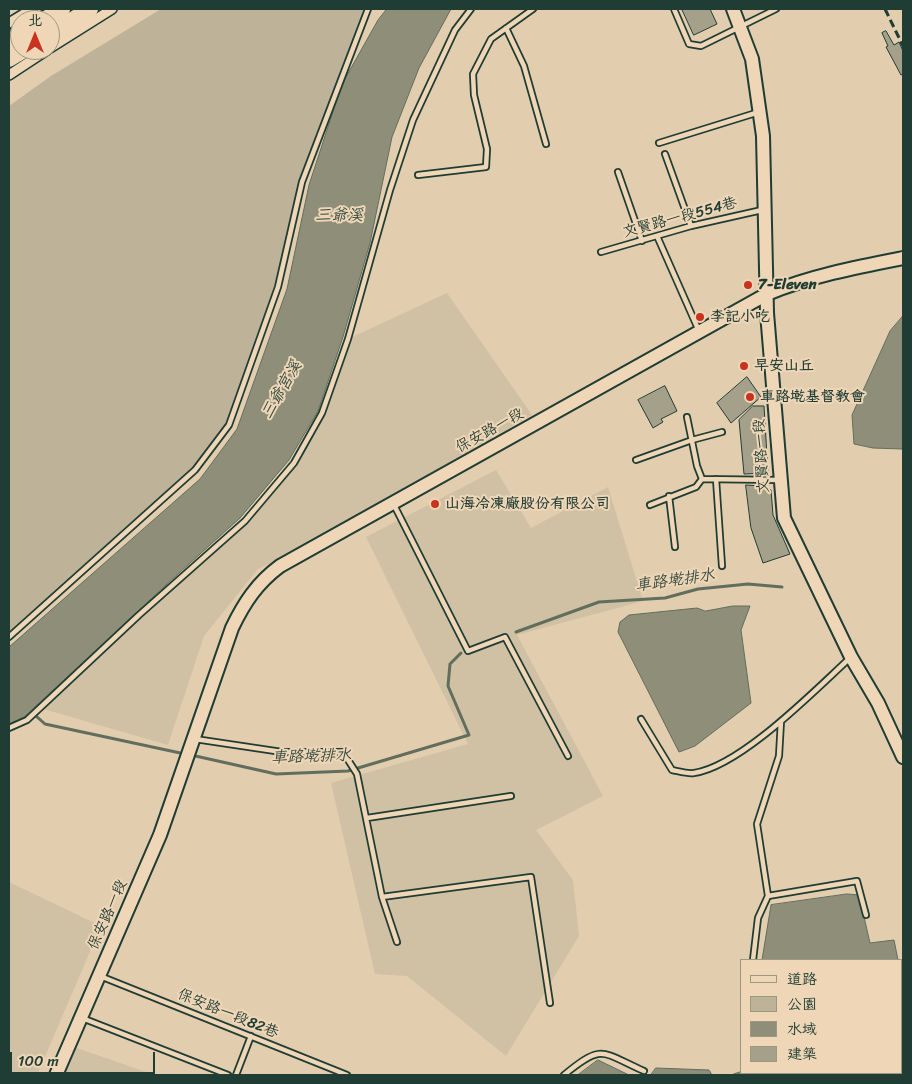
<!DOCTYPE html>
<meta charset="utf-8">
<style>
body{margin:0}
#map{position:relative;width:912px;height:1084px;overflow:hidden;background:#e2cdaf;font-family:Sriracha,"LXGW WenKai TC",sans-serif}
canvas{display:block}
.frame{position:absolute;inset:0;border:10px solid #1f3d34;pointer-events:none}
.legend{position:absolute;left:740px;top:959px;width:162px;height:115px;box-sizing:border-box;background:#efd6b7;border:1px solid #9c9983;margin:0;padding:6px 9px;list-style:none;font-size:15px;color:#1f3d34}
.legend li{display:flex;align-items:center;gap:10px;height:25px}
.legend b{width:25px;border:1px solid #9c9983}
.north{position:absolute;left:10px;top:10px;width:50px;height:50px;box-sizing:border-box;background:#efd6b7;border:1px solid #9c9983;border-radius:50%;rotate:0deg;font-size:14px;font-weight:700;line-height:20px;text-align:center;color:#1f3d34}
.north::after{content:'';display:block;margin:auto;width:18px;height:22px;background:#c8321e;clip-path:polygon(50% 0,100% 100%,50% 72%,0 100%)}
.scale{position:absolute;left:10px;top:1052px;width:145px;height:22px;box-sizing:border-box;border:2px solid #1f3d34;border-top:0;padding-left:6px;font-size:15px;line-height:18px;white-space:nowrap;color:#1f3d34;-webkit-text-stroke:4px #efd6b7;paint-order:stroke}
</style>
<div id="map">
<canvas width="912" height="1084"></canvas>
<div class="frame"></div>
<ul class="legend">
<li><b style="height:6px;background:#efd6b7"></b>道路</li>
<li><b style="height:14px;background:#beb299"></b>公園</li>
<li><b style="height:14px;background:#8e8e79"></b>水域</li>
<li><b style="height:14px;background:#a5a089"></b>建築</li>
</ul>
<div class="north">北</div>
<div class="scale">100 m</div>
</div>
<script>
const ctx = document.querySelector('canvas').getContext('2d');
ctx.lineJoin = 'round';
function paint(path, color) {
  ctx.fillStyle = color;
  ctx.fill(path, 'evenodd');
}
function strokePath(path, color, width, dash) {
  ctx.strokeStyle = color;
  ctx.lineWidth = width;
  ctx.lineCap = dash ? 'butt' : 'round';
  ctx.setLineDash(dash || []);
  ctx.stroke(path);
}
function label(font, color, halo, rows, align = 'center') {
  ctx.font = font + ' Sriracha,"LXGW WenKai TC",sans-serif';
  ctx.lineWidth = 4;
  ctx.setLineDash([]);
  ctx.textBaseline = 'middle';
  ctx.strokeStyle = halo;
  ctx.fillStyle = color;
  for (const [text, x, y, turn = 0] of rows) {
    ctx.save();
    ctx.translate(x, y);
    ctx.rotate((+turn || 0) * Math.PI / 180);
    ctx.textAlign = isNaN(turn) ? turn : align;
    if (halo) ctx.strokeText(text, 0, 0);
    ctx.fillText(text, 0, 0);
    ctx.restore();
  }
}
const built = new Path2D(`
 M447 293 532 415 289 554 258 569 204 636 168 745 40 708 245 521 294 463 322 413 348 339Z
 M496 470 531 528 608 487 643 601 517 635 603 796 536 830 573 880 579 936 506 1056 407 976 375 974 331 783 468 744 366 537Z
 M9 882 101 926 37 1075H9Z
 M71 1046 155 1075H59Z`);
const green = new Path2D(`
 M161 9H368L302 182 278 287 229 425 195 470 9 637V106L51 76Z`);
const water = new Path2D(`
 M387 9H451L419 68 392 137 370 243 343 337 318 411 289 460 240 518 179 573 24 717 9 724V647L200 479 237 429 287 289 309 185 342 84 378 20Z
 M903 316V446L902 449 873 448 854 444 852 415 890 331Z
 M733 606H750L741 630 751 703 695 746 679 752 618 632 620 622 629 615 697 608 705 611Z
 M847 894 859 895 870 943 894 940 898 960H762L771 905Z
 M901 974 903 988V1061L901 1062Z
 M598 1060 629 1075H578Z
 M656 1068 709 1070 712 1075H651Z
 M741 1072V1073H880L875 1075 734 1074Z`);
const stream = new Path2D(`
 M516 632 599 602 665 598 698 589 748 584 782 587
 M36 716 45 724 185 754
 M191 755 276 774 348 771 469 735 448 686 450 664 461 653`);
const building = new Path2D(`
 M682 9H710L717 24 694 35Z
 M886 31 894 45 899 42 903 51V74L901 75 886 47 888 46 882 33Z
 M747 377 761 397 731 423 717 403Z
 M665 386 677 411 661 419 663 422 653 428 638 400Z
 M753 406H764L768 473 744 474 739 420Z
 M746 485 763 486 771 490 773 515 790 554 763 563 751 528Z`);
const lane = new Path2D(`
 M674 9 689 44 701 46 776 9
 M506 28 524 66 546 144
 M659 143 759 112
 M665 154 691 226
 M618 172 642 241
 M418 175 486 167 487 149 474 95 473 74 491 39 533 9
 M657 236 699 331
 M601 252 691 226 762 210
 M687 417 697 466 702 479
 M636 460 692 440 722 432
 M716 479 722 566
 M669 496 675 547
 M394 505 468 651 505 637 568 756
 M650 505 696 487 702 479 779 480
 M9 637 195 470 229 425 278 287 302 182 368 9
 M641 719 672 770C678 771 687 774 694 773 741 766 814 691 850 658
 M9 728 27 720 139 615 245 521 294 463 322 413 348 339 390 190 413 120 455 30 471 9
 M195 739 282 752H343L357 774 382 897 397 942
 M367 818 511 796
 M768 896 857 881 866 915
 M382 897 531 877 550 1003
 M753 960 758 918 768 896 757 824 779 756 781 721
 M100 976 347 1075
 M82 1018 228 1075
 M236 1075 251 1036
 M564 1075C603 1043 601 1052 644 1071`);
const street = new Path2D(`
 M9 23 32 9
 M50 48 112 9
 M9 75 47 50`);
const secondary = new Path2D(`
 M733 9 752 59 763 136 767 313 784 518 851 657 878 703 903 757
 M56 1075 160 835 232 628C244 603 257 583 280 566L767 294C810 276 857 267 903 258`);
const highway = new Path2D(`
 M44 20 62 9
 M50 34 90 9
 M9 42 20 35
 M9 59 24 50`);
const rail = new Path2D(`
 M885 9 903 46`);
const markers = [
 [748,285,5,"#c8321e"],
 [700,317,5,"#c8321e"],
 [744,366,5,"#c8321e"],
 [750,397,5,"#c8321e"],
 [435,504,5,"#c8321e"]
];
const streetNames = [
 ["文賢路一段554巷",680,218,-15],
 ["保安路一段",490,431,-29],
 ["文賢路一段",762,456,-94],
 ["保安路一段",108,915,-66],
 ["保安路一段82巷",228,1014,22]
];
const poiNames = [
 ["7-Eleven",758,285],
 ["李記小吃",710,317],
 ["早安山丘",754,366],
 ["車路墘基督教會",760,397],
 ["山海冷凍廠股份有限公司",445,504]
];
const waterNames = [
 ["三爺溪",339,216],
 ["三爺宮溪",282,390,-60],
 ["車路墘排水",675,581,-8],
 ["車路墘排水",311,757,-2]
];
paint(built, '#d0c0a4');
paint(green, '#beb299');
paint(water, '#8e8e79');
strokePath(water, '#626e5d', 1);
strokePath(stream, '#626e5d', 3);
paint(building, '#a5a089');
strokePath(building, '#1f3d34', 1);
strokePath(lane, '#1f3d34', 8);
strokePath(street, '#1f3d34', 12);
strokePath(secondary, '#1f3d34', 16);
strokePath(highway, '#1f3d34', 20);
strokePath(lane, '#efd6b7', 4.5);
strokePath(street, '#efd6b7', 9);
strokePath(secondary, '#efd6b7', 12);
strokePath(highway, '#efd6b7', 16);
strokePath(rail, '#1f3d34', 3, [8, 4]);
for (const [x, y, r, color] of markers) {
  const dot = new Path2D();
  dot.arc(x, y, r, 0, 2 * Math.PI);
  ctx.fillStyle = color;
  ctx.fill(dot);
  strokePath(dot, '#efd6b7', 2);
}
label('15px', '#1f3d34', '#efd6b7', streetNames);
label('bold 15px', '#1f3d34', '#efd6b7', poiNames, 'left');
label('italic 16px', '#354d42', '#efd6b7', waterNames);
</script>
